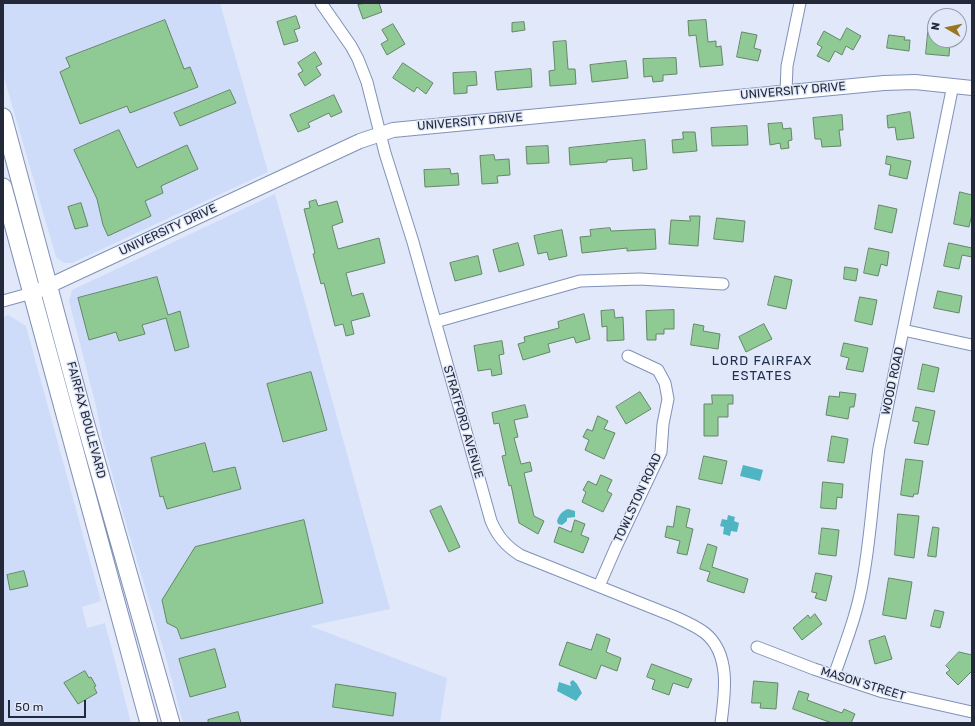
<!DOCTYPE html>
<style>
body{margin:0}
#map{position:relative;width:975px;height:726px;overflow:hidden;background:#e0e8f9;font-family:Rubik,sans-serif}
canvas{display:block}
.frame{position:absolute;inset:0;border:4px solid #232939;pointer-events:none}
.north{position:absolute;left:927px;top:8px;width:40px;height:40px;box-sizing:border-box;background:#e0e8f9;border:1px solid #949cac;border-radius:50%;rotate:279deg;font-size:11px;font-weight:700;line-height:16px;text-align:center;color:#232939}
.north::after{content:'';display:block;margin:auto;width:14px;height:18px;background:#987720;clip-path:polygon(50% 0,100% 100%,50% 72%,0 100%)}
.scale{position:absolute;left:8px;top:700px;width:78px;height:18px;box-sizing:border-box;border:2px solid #232939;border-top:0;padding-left:5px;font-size:12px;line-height:14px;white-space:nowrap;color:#232939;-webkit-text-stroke:3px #e0e8f9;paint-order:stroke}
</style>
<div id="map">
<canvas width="975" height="726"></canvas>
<div class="frame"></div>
<div class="north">N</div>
<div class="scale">50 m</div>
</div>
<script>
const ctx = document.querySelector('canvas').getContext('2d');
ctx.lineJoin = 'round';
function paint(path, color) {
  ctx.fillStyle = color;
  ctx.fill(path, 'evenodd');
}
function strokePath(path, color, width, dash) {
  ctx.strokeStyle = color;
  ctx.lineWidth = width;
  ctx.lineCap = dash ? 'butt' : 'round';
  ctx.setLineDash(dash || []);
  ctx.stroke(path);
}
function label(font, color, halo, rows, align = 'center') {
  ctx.font = font + ' Rubik,sans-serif';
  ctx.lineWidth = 3;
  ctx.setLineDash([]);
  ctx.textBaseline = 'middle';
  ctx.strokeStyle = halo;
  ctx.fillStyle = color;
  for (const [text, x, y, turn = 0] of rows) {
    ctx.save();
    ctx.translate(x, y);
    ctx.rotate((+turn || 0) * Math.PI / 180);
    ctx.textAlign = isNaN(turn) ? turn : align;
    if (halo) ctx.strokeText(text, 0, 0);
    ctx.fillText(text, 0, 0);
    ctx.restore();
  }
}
const built = new Path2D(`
 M3 3H220L268 172 72 263H64L56 257 3 74Z
 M275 194 390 609 310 626 447 678 440 723H183L166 658 125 520 103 441 96 406 69 301 72 290Z
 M8 315 26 326 101 601 82 607 87 628 105 623 131 723H3V317Z`);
const water = new Path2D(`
 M743 465 763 470 760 481 740 476Z
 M568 509 575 511V517L567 518V521L562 525 558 524 557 521C559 515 562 511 568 509Z
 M728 515 735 517 734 521 739 523 737 532 731 531 730 536 723 534 724 527 720 526 722 519 727 520Z
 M573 680 577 684 582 693 576 701 557 691 559 682 571 686 570 682Z`);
const building = new Path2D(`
 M366 3H379L382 12 363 19 358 5Z
 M296 16 300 28 294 30 298 41 284 45 277 22Z
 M165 20 184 69 190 67 198 87 130 113 127 106 80 124 60 72 70 67 66 58Z
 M706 20 708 42 716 41V47L721 46 723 65 700 67 696 35 689 36 688 21Z
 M524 22 525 30 512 32V23Z
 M929 22H935V40L950 42 949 56 926 54Z
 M393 24 405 44 387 55 381 44 388 40 382 30Z
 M847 28 861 36 853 50 846 46 842 55 835 51 829 62 817 56 822 47 817 44 824 31 840 40Z
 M742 32 757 35 754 48 761 50 758 61 737 57Z
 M889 35 905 37 904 40H910L909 51 887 48Z
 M566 41 568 69H575L576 84 550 86 549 71 555 70 553 42Z
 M315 52 322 64 316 67 321 75 305 86 298 74 303 71 298 63Z
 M676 58 677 74 663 75V81L653 82 652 76 644 77 643 59Z
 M626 61 628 78 592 82 590 65Z
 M403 63 433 83 426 94 417 87 414 92 393 78Z
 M531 69 532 87 497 90 495 72Z
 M476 72 477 85 467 86V93L454 94 453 73Z
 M230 90 236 103 180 126 174 113Z
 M334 95 342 112 331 117 329 113 308 123 310 127 298 132 290 115Z
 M910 112 914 138 897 140 895 127 888 128 887 116Z
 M842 115 843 130H839L841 146 822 147 821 139H815L813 118Z
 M782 123 783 129 791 128 792 140 788 141 789 148 781 149 780 143 770 145 768 124Z
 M747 126 748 145 712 146 711 128Z
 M119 130 137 168 187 145 198 169 161 186 163 193 145 201 151 216 108 236 103 225 97 199 74 150Z
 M683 132H695L697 151 673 153 672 140 683 139Z
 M645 140 647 169 633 171 632 158 607 160V162L570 165 569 148Z
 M548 146 549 163 527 164 526 147Z
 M494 155 495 160 509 159 510 175 497 176 498 183 482 184 480 156Z
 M887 156 911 161 907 179 889 175 891 165 886 164Z
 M450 169 451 174 458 173 459 185 425 187 424 170Z
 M960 192 972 195V214L969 227 954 224Z
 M316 200 318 206 337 201 343 222 332 226 338 249 379 238 385 263 346 273 352 296 363 293 370 316 351 321 354 334 346 336 343 324 335 326 324 283 321 284 313 254 315 253 304 209 310 208 309 202Z
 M81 203 88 226 75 229 68 207Z
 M879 205 897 209 892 233 875 229Z
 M690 216H700L698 246 669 244 671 220 690 221Z
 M717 218 745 221 743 242 714 239Z
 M610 228 611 231 655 229 656 249 627 251V248L582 253 580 237 591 236 590 230Z
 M562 230 567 256 549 260 547 252 538 254 534 236Z
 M518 243 524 265 499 272 493 250Z
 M949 243 972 248V257L962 255 959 269 944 266Z
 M869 248 889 252 887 266 881 264 878 276 864 273Z
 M478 256 482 274 455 281 450 263Z
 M845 267 858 269 856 281 844 279Z
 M775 276 792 280 786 309 768 305Z
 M157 277 168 315 180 311 189 347 175 351 166 318 142 325 145 334 119 341 116 332 89 340 78 298Z
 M938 291 962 296 959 313 934 308Z
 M860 297 877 300 872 325 855 321Z
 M614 310 615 318 623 317 624 340 607 341V326L602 327 601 311Z
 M674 310V329H664V334H656V340H647L646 311Z
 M584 314 590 339 576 343 574 337 548 344 550 352 523 360 518 344 525 342 524 337 559 328 558 322Z
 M694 324 704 326 703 331 720 334 718 349 691 345Z
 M764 324 772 339 746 352 739 337Z
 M502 341 504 354 499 355 502 374 492 376 491 369 478 371 474 346Z
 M844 343 868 348 863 372 846 369 849 358 841 356Z
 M923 364 939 368 934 392 918 389Z
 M311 372 327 430 283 442 267 384Z
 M640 392 651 409 626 424 616 407Z
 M840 392 856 394 854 407H850L848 419 826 415 829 396 839 397Z
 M712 395H733V404H728V417H718V436H704V404H712Z
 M525 405 528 417 514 420 518 437 514 438 521 464 530 462 532 471 524 473 534 516 544 521 538 534 519 523 511 485 509 486 502 456 506 455 499 423 494 424 492 413Z
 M916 407 935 411 928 445 914 443 919 422 913 421Z
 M598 416 608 421 604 429 615 433 604 459 585 450 589 440 583 437 587 429 592 431Z
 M832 436 848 439 844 463 828 461Z
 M205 443 213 472 235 467 241 489 167 509 163 496 160 497 151 458Z
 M704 456 727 461 722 484 699 479Z
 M906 459 923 461 918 494H914L913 497 901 495Z
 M601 475 612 480 607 491 612 494 603 512 582 502 586 492 583 490 588 481 596 485Z
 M823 482 843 484 842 498 837 497 836 509 821 508Z
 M441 506 460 547 449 552 430 511Z
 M677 506 690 509 686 527 693 529 687 555 677 553 680 541 665 537 667 526 673 527Z
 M898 514 919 516 914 558 895 555Z
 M304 520 323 603 181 639 177 628 167 623 162 600 195 547Z
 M575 520 585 524 581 535 589 538 583 553 554 542 559 527 571 532Z
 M933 527 939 528 936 557 928 556Z
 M822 528 839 530 836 556 819 554Z
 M708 544 717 547 712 567 748 579 744 593 707 581 710 572 700 569Z
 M24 571 28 586 10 590 7 575Z
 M816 573 832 576 826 601 815 598 817 593 812 592Z
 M889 578 912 582 906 619 883 615Z
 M935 610 944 612 940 628 931 626Z
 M815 614 822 624 802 640 793 628 808 615 810 618Z
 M597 634 610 639 606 652 621 658 617 671 601 665 596 679 559 665 567 642 591 650Z
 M885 636 892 659 875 664 869 641Z
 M215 649 226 687 190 697 179 659Z
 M959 652 972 655V671L958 685 946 673 950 670 946 666Z
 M652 664 692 679 688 688 673 683 669 695 652 689 655 680 647 677Z
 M85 671 89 678 91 677 96 686 94 687 97 693 78 704 64 683Z
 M754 681 778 683 776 709 760 708 761 703H752Z
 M336 684 396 693 393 716 333 707Z
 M799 691 809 694 807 700 842 713 844 709 855 714 851 723H832L793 709Z
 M238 712 241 723H208V720Z`);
const minor = new Path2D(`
 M321 3 351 46 358 59 367 82 385 153 413 242 491 521C498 537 506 546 520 555L673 616C684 621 696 626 705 633 731 654 725 694 721 723
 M786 92 787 66 800 3
 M3 301 32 293
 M435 322 580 281 640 279 723 284
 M903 330 972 345
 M599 586 616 547 661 452 663 424 668 399 665 383 658 370 628 356
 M757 647 814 669 883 692 972 712
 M834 676C845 644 858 612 863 579 871 535 873 491 879 448L953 85`);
const tertiary = new Path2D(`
 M40 290 360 141 393 130 884 83 915 82 972 88`);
const primary = new Path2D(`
 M3 117 84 418 171 723
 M3 187 149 723`);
const streetNames = [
 ["UNIVERSITY DRIVE",793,91,-5],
 ["UNIVERSITY DRIVE",470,122,-5],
 ["UNIVERSITY DRIVE",168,230,-25],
 ["WOOD ROAD",893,381,-78],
 ["FAIRFAX BOULEVARD",86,420,75],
 ["STRATFORD AVENUE",463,422,74],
 ["TOWLSTON ROAD",638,498,-65],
 ["MASON STREET",863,684,17]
];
const neighbourhoodNames = [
 ["LORD FAIRFAX",762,361],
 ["ESTATES",762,376]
];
paint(built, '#cfdcf9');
paint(water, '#50b5c2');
paint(building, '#8fc994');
strokePath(building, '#648767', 1);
strokePath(minor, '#8091b8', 13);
strokePath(tertiary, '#8091b8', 16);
strokePath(primary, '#8091b8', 19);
strokePath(minor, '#fff', 11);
strokePath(tertiary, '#fff', 14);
strokePath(primary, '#fff', 17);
label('12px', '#232939', '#e0e8f9', streetNames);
ctx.letterSpacing = '1px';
label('13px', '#222f50', '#e0e8f9', neighbourhoodNames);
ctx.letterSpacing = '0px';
</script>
